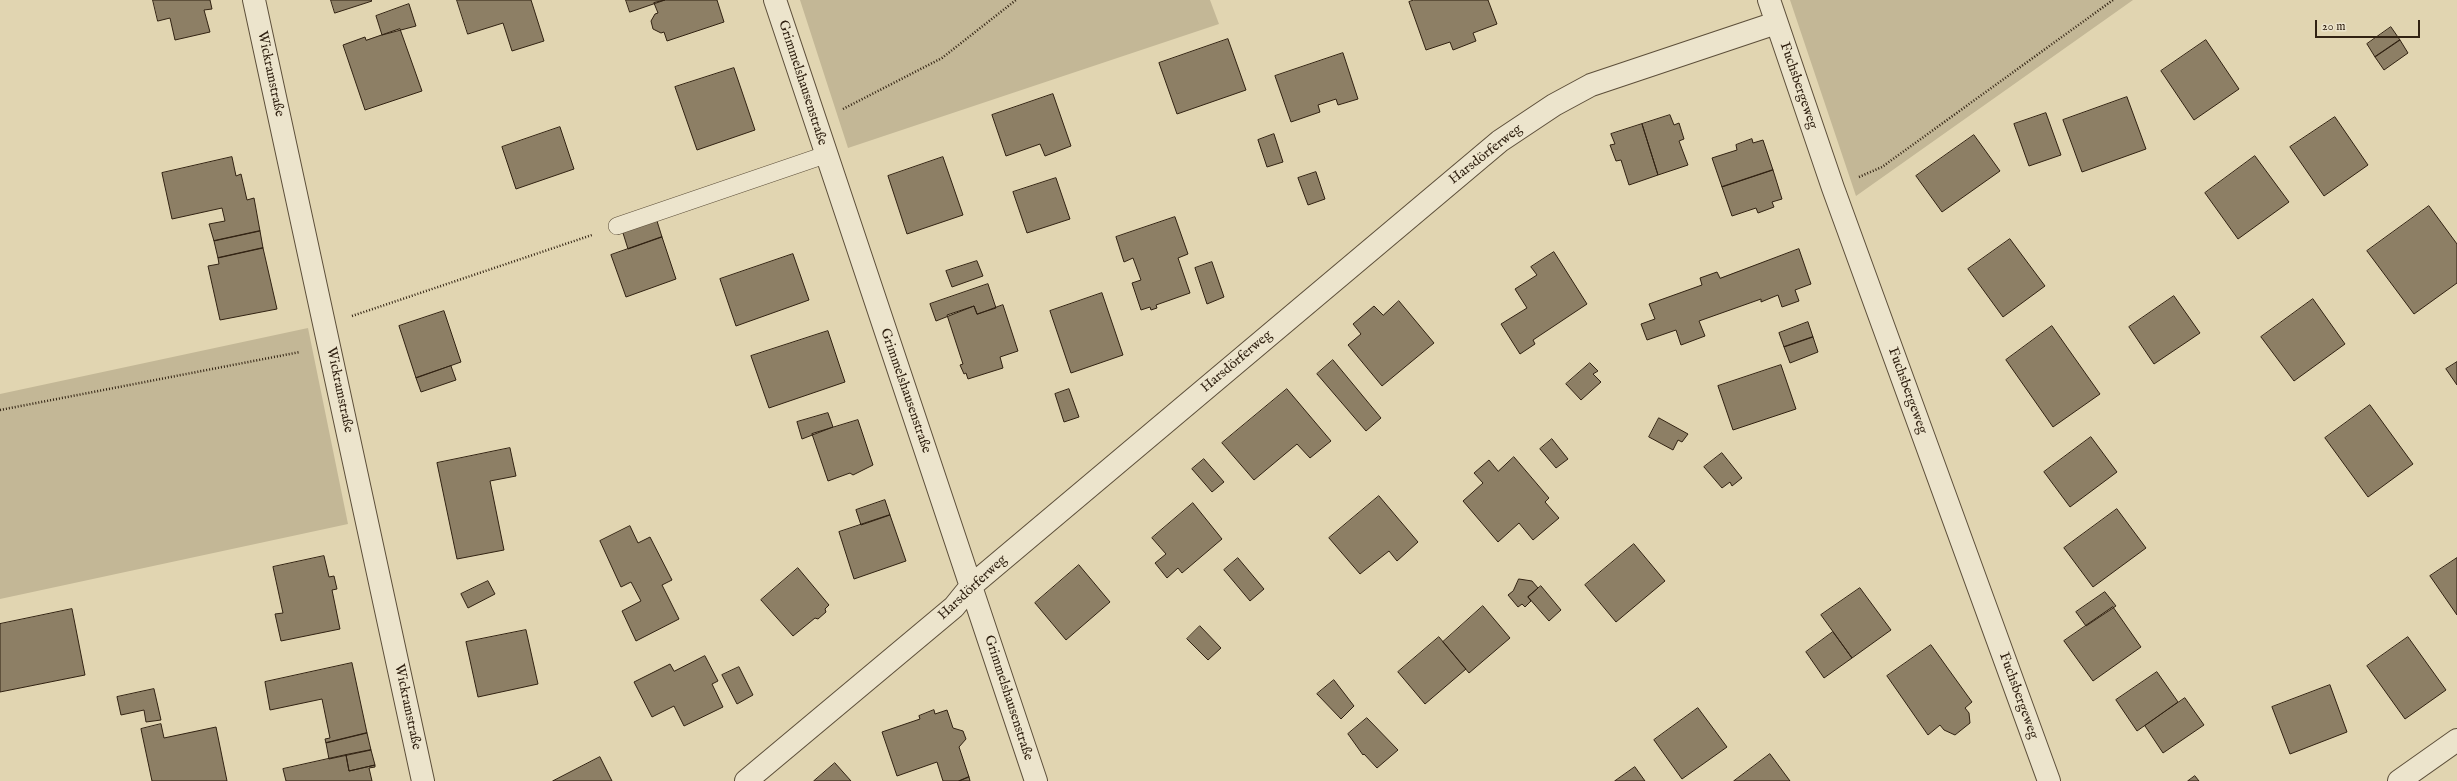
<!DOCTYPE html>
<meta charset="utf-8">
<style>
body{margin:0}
#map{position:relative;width:2457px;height:781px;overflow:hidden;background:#e1d5b1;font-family:"IM FELL English",serif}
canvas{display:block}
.scale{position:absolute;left:2315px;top:20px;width:105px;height:18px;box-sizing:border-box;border:2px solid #312212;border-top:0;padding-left:5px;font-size:12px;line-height:14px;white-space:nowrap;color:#312212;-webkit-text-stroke:3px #ece4cc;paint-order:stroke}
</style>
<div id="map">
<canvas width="2457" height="781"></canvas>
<div class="scale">20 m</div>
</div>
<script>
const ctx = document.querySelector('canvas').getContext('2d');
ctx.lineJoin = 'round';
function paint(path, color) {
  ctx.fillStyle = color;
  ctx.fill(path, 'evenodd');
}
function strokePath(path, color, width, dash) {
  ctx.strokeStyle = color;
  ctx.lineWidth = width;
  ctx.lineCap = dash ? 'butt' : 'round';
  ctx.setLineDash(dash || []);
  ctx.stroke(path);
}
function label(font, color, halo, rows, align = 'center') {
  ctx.font = font + ' "IM FELL English",serif';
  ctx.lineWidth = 4;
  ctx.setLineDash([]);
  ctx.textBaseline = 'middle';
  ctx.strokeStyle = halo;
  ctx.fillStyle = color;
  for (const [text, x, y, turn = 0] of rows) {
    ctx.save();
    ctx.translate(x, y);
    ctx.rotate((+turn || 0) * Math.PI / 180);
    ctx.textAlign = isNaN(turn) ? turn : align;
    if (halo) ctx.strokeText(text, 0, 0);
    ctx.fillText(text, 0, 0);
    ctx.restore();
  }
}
const green = new Path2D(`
 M800 0H1210L1219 24 848 148Z
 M1790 0H2133L1856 196Z
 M308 328 348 524 0 599V394Z`);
const building = new Path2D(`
 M153 0H210L212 9 204 10 210 32 175 40 170 18 158 21Z
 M331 0H371L372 1 335 13Z
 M457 0H531L544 41 512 51 503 23 468 34Z
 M626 0H665L630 12Z
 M665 0H717L724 22 667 41 664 32 661 33 653 29 651 21 655 14 658 13 654 3Z
 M1414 0H1488L1497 24 1473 33 1476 41 1453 50 1450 42 1426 50 1409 2Z
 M409 4 416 26 382 35 376 16Z
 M2391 27 2400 40 2375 57 2367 44Z
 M400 29 422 91 365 110 343 45 365 37 366 40Z
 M1228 39 1246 90 1177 114 1159 63Z
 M2206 40 2239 89 2194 120 2161 71Z
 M2400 40 2408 53 2384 70 2375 57Z
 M1343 53 1358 99 1338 105 1336 99 1318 105 1320 112 1291 122 1275 76Z
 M734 68 755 130 697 150 675 87Z
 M1053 94 1071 146 1045 156 1040 144 1006 156 992 115Z
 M2127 97 2146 149 2082 172 2063 120Z
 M2046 113 2061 155 2029 166 2014 124Z
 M1670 115 1674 125 1679 123 1684 139 1679 141 1688 165 1658 175 1642 124Z
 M2335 117 2368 165 2324 196 2290 147Z
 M1642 124 1658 175 1629 185 1621 160 1616 161 1610 145 1615 144 1611 134Z
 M560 127 574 169 516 189 502 147Z
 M1274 134 1283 162 1267 167 1258 140Z
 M1974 135 2000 171 1942 212 1916 176Z
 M1752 139 1753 143 1763 140 1773 170 1722 187 1712 158 1737 150 1736 145Z
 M2255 156 2289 202 2238 239 2205 193Z
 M232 157 236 176 241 174 247 200 254 198 260 231 214 241 209 224 225 221 222 208 172 219 162 173Z
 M943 157 963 215 907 234 888 176Z
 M1773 170 1782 199 1772 202 1774 207 1758 213 1756 208 1732 216 1722 187Z
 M1316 172 1325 199 1308 205 1298 178Z
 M1056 178 1070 219 1027 233 1013 192Z
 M2429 206 2457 244V283L2414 314 2367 251Z
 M1175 217 1188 254 1178 258 1190 293 1156 305 1157 308 1151 310 1150 307 1141 310 1132 283 1141 280 1133 258 1124 262 1116 237Z
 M657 221 662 237 628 249 623 233Z
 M260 231 263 248 218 258 214 241Z
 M662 237 676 279 626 297 611 255Z
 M2010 239 2045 286 2003 317 1968 269Z
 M263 248 277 309 220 320 208 266 219 264 218 258Z
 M1799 249 1811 284 1795 290 1799 301 1782 307 1778 295 1761 302V299L1699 321 1705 336 1681 345 1676 330 1647 340 1641 324 1655 319 1649 304 1702 285 1700 278 1717 272 1720 278Z
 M1554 252 1587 304 1533 340 1535 344 1520 354 1501 324 1527 308 1515 289 1537 275 1531 267Z
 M793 254 809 300 736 326 720 279Z
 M977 261 983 276 952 287 946 271Z
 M1212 262 1224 297 1207 304 1195 268Z
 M988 284 996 308 977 314 974 306 936 321 930 304Z
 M1102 293 1123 355 1071 373 1050 311Z
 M2174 296 2200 333 2154 364 2129 327Z
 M2313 299 2345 344 2294 381 2261 337Z
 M1399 301 1434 343 1382 386 1348 345 1361 334 1353 324 1374 306 1383 315Z
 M1003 305 1018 351 1000 357 1003 368 968 379 966 373 964 374 960 365 963 364 947 315 974 306 977 314Z
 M444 311 461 362 416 378 399 326Z
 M1808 322 1813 337 1784 347 1779 333Z
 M2052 326 2100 394 2053 427 2006 360Z
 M828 331 845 382 769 408 751 356Z
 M1813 337 1818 352 1790 363 1784 347Z
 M1333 360 1381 418 1366 431 1317 374Z
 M2457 362V385L2446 369Z
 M1590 363 1598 371 1593 374 1601 382 1581 400 1566 384Z
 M1781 365 1796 409 1733 430 1718 386Z
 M451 366 456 380 421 392 416 378Z
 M1069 389 1079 417 1064 422 1055 394Z
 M1287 389 1331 441 1310 458 1297 444 1254 480 1222 443Z
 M2370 405 2413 464 2368 497 2325 438Z
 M828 413 833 427 802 439 797 422Z
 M1659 418 1688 434 1682 442 1678 440 1673 450 1649 437Z
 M858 420 873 465 853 475 850 473 828 481 812 434Z
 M2091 437 2117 472 2070 507 2044 472Z
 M1552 439 1568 459 1556 468 1540 449Z
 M510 448 516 476 490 481 504 550 457 559 437 463Z
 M1722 453 1742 478 1732 486 1730 482 1722 488 1704 467Z
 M1514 457 1549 498 1545 502 1559 518 1533 540 1519 523 1498 542 1463 501 1483 483 1474 473 1489 460 1498 471Z
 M1204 459 1224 482 1212 492 1192 469Z
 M1379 496 1418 542 1397 561 1389 551 1360 574 1329 538Z
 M885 500 890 515 861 525 856 510Z
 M1193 503 1222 539 1182 573 1178 568 1167 578 1155 563 1166 554 1152 538Z
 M2117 509 2146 548 2093 587 2064 548Z
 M890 515 906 561 854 579 839 532Z
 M630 526 638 543 650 537 672 580 662 585 679 619 636 641 622 611 641 601 631 582 621 587 600 541Z
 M1634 544 1665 581 1616 622 1585 585Z
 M324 556 329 577 334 576 337 589 332 590 340 629 281 641 275 614 283 613 273 567Z
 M1238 558 1264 589 1250 601 1224 570Z
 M2457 558V615L2430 576Z
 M1079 565 1110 602 1066 640 1035 603Z
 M798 568 829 605 825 609 826 612 818 619 815 618 793 636 761 600Z
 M1519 579 1532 581 1538 588 1528 597 1531 601 1525 607 1522 604 1518 607 1508 595 1513 591Z
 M488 581 495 594 468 608 461 594Z
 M1541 586 1561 610 1549 621 1528 597Z
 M1860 588 1891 630 1852 658 1821 615Z
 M2105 592 2116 606 2086 626 2076 612Z
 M1483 606 1510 638 1469 673 1443 642Z
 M2113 607 2141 647 2093 681 2064 641Z
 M72 609 85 675 0 692V624Z
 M1200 626 1221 648 1208 660 1187 639Z
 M526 630 538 684 478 697 466 642Z
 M1833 632 1852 658 1824 678 1806 652Z
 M1439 637 1466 669 1425 704 1398 672Z
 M2408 637 2446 690 2405 719 2367 666Z
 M1931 645 1972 702 1965 708 1969 713 1970 723 1955 735 1944 730 1940 725 1928 735 1887 676Z
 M705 656 718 681 712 684 723 707 684 726 674 706 652 717 634 682 670 664 674 671Z
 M352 663 367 733 326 743 325 739 330 738 322 699 270 710 265 682Z
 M739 667 753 695 737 704 722 675Z
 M2157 672 2178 702 2137 731 2116 700Z
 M1334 680 1354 706 1341 719 1317 694Z
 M2330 685 2347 732 2290 754 2272 707Z
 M154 689 161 720 146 722 144 710 121 715 117 697Z
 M2185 698 2204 725 2163 753 2145 726Z
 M1698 708 1727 747 1682 779 1654 740Z
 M934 710 935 714 947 710 953 728 963 731 966 739 959 747 969 777 959 781H943L937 762 897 776 882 732 920 719 919 716Z
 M1367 718 1398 750 1377 768 1364 754 1363 755 1348 734Z
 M161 724 164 738 216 727 227 781H152L141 729Z
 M367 733 371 750 329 759 326 743Z
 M371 750 375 765 349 771 346 755Z
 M1770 754 1790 781H1734Z
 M346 755 349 771 375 765V767L369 768 372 781H286L283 769Z
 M600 757 612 781H553Z
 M835 763 851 781H814Z
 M1635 767 1645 781H1615Z
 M2195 776 2199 781H2188Z
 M969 777 970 781H959Z`);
const path = new Path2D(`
 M843 109 942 58 1016 0
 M1859 177 1882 167 2113 0
 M352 316 592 235
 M0 410 300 352`);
const service = new Path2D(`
 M617 226 825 155`);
const minor = new Path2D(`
 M254 0 423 781
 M775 0 1036 781
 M1769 0 1833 188 2049 781
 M746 781 954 607 971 586 1500 141 1554 105 1591 85 1776 23
 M2399 781 2457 740`);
const streetNames = [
 ["Wickramstraße",270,74,78],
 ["Grimmelshausenstraße",802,83,72],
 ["Fuchsbergeweg",1798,86,71],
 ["Harsdörferweg",1486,155,-38],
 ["Harsdörferweg",1237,362,-40],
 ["Wickramstraße",339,390,78],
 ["Grimmelshausenstraße",905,391,71],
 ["Fuchsbergeweg",1907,391,70],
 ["Harsdörferweg",973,588,-43],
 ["Fuchsbergeweg",2018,696,70],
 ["Grimmelshausenstraße",1008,698,72],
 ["Wickramstraße",407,707,78]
];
paint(green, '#c3b796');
paint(building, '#8d7f65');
strokePath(building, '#312212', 1);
strokePath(service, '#5d4f3a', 18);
strokePath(minor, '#5d4f3a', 24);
strokePath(path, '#312212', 2.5, [1, 2]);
strokePath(service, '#ece4cc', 17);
strokePath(minor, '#ece4cc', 22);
label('14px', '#312212', '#ece4cc', streetNames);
</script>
